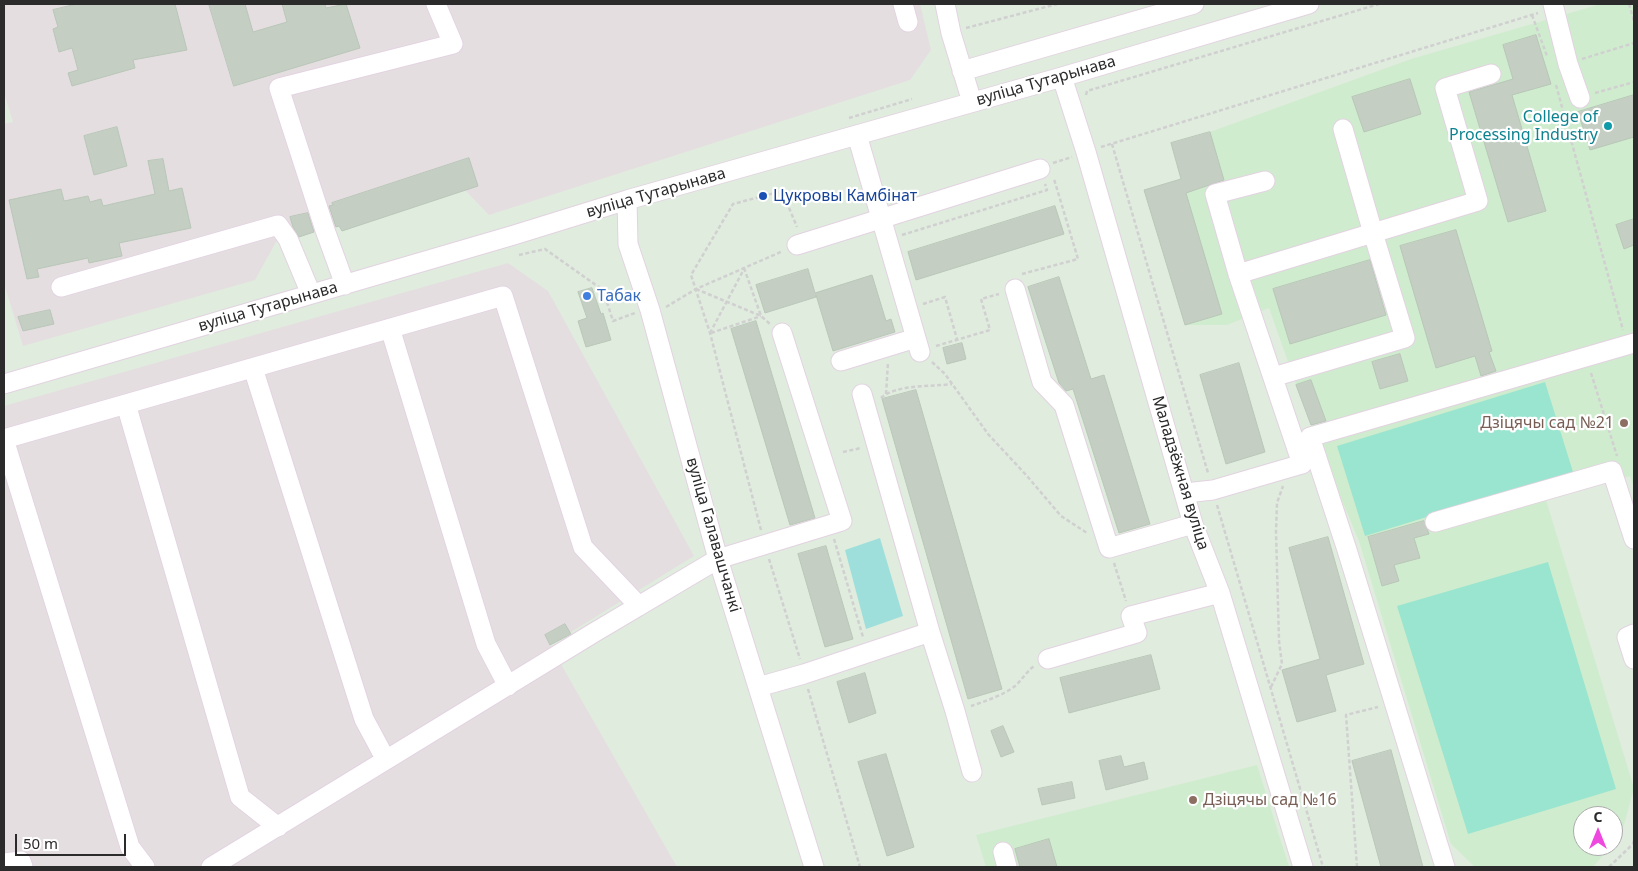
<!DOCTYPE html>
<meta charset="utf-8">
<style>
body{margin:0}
#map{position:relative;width:1638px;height:871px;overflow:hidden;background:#e0ecde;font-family:"Noto Sans",sans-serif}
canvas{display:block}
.frame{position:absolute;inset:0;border:5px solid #2b2b2b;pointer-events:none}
.north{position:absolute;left:1573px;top:806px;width:50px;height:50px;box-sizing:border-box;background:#fff;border:1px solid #aaa;border-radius:50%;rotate:0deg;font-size:14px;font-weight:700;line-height:20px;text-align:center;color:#2b2b2b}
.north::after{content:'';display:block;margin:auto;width:18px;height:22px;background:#ef48df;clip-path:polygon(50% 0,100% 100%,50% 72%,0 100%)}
.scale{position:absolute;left:15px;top:834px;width:111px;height:22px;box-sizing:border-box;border:2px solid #2b2b2b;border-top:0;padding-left:6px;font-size:15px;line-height:18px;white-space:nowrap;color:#2b2b2b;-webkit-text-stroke:4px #fff;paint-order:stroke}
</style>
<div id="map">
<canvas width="1638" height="871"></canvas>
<div class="frame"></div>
<div class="north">С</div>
<div class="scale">50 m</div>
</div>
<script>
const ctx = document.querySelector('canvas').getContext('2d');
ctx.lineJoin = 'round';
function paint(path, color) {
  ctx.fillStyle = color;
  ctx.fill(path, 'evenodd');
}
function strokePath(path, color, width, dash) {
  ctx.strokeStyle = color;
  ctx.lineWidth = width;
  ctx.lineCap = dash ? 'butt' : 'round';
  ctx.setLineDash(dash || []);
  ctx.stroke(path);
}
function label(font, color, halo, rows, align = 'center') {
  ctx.font = font + ' "Noto Sans",sans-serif';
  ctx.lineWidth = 4.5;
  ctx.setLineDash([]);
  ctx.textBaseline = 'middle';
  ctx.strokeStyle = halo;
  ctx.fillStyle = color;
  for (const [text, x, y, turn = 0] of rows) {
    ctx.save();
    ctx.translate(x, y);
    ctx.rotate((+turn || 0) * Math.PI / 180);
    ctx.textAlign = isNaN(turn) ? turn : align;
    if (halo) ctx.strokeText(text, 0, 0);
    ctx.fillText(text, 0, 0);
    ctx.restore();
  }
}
const industrial = new Path2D(`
 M4 4H920L931 50 910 80 489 215 465 190 342 231 339 226 276 242 255 280 23 346 4 283V124L13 122 4 93Z
 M508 263 548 291 694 556 550 645 677 867H4V406Z`);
const education = new Path2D(`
 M1601 4H1634V488L1630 476 1546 500 1634 788 1624 825 1613 843V816H1583V846H1611L1593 867H1475L1451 844 1359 541 1312 429 1269 308 1227 325H1185L1144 190 1181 179 1171 143 1210 132 1411 59Z
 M1257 765 1289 867H986L976 835Z`);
const green = new Path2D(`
 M880 538 903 616 866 629 845 550Z`);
const pitch = new Path2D(`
 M1545 382 1573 472 1365 536 1337 446Z
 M1548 562 1616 789 1468 834 1397 606Z`);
const building = new Path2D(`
 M77 4H175L187 50 133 60 135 68 72 86 68 73 78 70 72 48 59 52 53 29 58 27 53 10Z
 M209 4H245L253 32 287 22 282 4H325L326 8 346 4 360 48 234 86Z
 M1536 35 1551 84 1512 95 1546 211 1508 222 1469 92 1513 79 1503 45Z
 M1410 79 1421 114 1364 132 1352 97Z
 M1634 95V137L1590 150 1578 112Z
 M117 127 127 166 94 175 84 136Z
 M1210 132 1224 180 1186 193 1222 314 1185 325 1144 190 1181 179 1171 143Z
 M469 158 478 186 342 231 339 226 336 227 329 206 333 205 332 203Z
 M163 159 169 191 182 188 191 228 119 243 122 256 89 263 88 258 37 269 39 277 27 279 9 200 61 189 64 201 88 196 90 202 101 199 103 206 155 194 148 161Z
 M1055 206 1064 234 916 280 908 252Z
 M308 213 314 232 299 237 293 227 290 217Z
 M1634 219V245L1624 249 1616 225Z
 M1456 230 1492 351 1489 352 1496 371 1481 376 1475 356 1436 368 1400 246Z
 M1370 260 1386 315 1290 344 1273 289Z
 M808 269 815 293 872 275 886 321 891 319 895 332 833 351 816 295V297L765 313 756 285Z
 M1059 277 1091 379 1104 375 1150 524 1119 533 1073 389 1066 391 1059 383 1028 287Z
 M592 288 601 314 603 313 611 340 586 347 578 321 587 318 578 292Z
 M50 310 54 324 23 331 18 317Z
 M756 321 815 518 790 525 731 329Z
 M962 343 966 359 947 364 943 348Z
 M1400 354 1408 381 1380 389 1372 362Z
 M1239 363 1265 452 1226 464 1200 375Z
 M1311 380 1326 421 1311 425 1296 385Z
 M916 390 1002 689 968 699 882 399Z
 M1424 521 1429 534 1414 538 1420 558 1394 565 1399 581 1382 586 1368 537Z
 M1328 537 1364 664 1326 675 1336 711 1297 722 1282 670 1320 659 1289 548Z
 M826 546 853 639 825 647 798 554Z
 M565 624 571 634 550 645 545 635Z
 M1151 655 1160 689 1069 713 1060 678Z
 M865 673 876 713 849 723 837 682Z
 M1003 726 1014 752 1001 757 991 731Z
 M1391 750 1423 867H1381L1352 761Z
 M886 754 914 847 887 856 858 762Z
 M1121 756 1124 767 1144 762 1148 779 1106 790 1099 761Z
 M1072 782 1075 798 1042 805 1038 789Z
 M1049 839 1057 867H1020L1015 849Z`);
const path = new Path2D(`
 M1629 4 1634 21
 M1532 15 1547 56
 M966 28 1057 4
 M1582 59 1634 43
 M1556 85 1623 330
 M1595 93 1634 82
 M1086 95 1087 91 1379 4
 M849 118 912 99
 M1112 144 1208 473
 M1101 147 1538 13
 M1053 163 1072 157
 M902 235 1047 190 1045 184
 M519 255 545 249 603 290 613 321 635 313
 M744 268 761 316 770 324
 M1022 274 1078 259 1054 179
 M696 289 761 316
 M923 304 945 297 957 339
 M666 307 696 289 783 251
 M710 333 744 269
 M711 333 761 316
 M936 346 990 330 981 299 999 294
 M932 362 945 374 988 434 1027 476 1061 516 1087 533
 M1591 373 1617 456
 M886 394 888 363
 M881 398C896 384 931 387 952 384
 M843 452 861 448
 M1217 505 1323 867
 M761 530 710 333 691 275 733 204 782 191 797 227
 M834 539 863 637
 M769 559 800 659
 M1114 563 1126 601
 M1271 687 1282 664 1279 641 1276 532 1277 503 1283 486
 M808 689 860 867
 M971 706C983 702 1004 695 1015 686 1022 680 1026 672 1034 666
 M1357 867 1346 715 1378 707
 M1609 867 1633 844 1634 839`);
const minor = new Path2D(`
 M903 4 908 22
 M945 4 951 33 972 102
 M1553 4 1568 64 1580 98
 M962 71 1194 4
 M1062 77 1086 152 1193 524 1220 593 1303 867
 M857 135 920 352
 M1265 181 1215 194 1238 274 1302 464
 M627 200 628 244 650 310 718 559 814 867
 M797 245 1040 169
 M1238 274 1373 233 1343 129
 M345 285 325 230 279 88 453 44 436 4
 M61 287 278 225 288 239 311 294
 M1015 289 1042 382 1064 405 1109 548 1193 524
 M390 328 486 644 508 686
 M841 361 916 338
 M253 368 364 719 386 760
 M1273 377 1405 338 1373 233 1478 201 1445 88 1491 74
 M4 384 514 235 627 200 1062 77 1309 4
 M862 394 930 632 955 711 972 772
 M126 404 240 797 278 827
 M1310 437 1347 550 1445 867
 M1310 437 1634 343
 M4 439 503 296 583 547 639 606
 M4 439 130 847 145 867
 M1185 493 1213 490 1302 464 1306 452
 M1435 522 1612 471 1634 539
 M1634 634 1627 637 1634 659
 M1048 659 1137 633 1131 616 1220 593
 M758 687 804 674 930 632
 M1003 852 1007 867
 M4 863 21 861 23 867
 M211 867 595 632 718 559 842 521 782 333`);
const markers = [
 [1608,126,5,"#0f9aa8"],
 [763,196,5,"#1a4fb4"],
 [587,296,5,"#3f7fe0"],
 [1624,423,5,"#8d6e63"],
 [1193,800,5,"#8d6e63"]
];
const streetNames = [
 ["вуліца Тутарынава",1046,81,-16],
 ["вуліца Тутарынава",656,193,-16],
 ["вуліца Тутарынава",268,307,-16],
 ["Маладзёжная вуліца",1180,473,73],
 ["вуліца Галавашчанкі",713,535,74]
];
const cultureNames = [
 ["College of",1598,117],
 ["Processing Industry",1598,135]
];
const transitNames = [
 ["Цукровы Камбінат",773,196]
];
const shopNames = [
 ["Табак",597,296]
];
const educationNames = [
 ["Дзіцячы сад №21",1614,423],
 ["Дзіцячы сад №16",1203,800,"left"]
];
paint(industrial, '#e5dee1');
paint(education, '#d0ecce');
paint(green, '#9edfdb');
paint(pitch, '#9ae5cf');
paint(building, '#c4cec3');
strokePath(building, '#b9c7b8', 1);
strokePath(minor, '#e2d3e1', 21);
strokePath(path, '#d0d0d0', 2.5, [4, 2.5]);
strokePath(minor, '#fff', 19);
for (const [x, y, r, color] of markers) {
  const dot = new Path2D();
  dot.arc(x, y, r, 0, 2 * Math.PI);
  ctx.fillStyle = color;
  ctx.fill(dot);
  strokePath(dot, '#fff', 2);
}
label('16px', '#2b2b2b', '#fff', streetNames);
label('16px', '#0d838f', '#fff', cultureNames, 'right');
label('16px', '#164399', '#fff', transitNames, 'left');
label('16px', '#366cbe', '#fff', shopNames, 'left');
label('16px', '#785e54', '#fff', educationNames, 'right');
</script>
